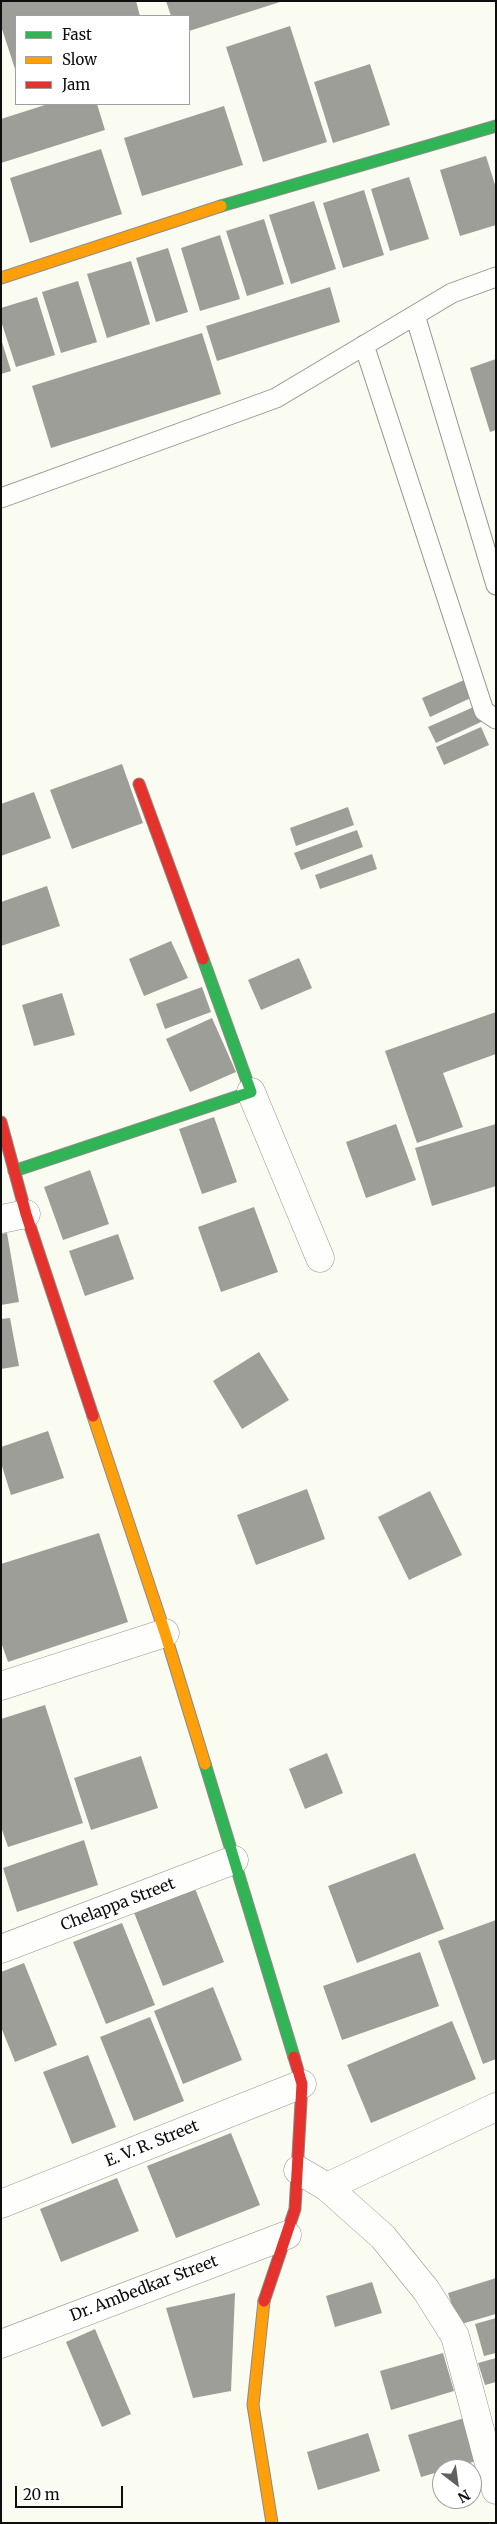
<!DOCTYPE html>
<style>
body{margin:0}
#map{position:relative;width:497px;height:2524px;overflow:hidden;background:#fafcf2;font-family:Merriweather,serif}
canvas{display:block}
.frame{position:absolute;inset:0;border:2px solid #0e0e0e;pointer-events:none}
.legend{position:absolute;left:15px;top:15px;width:175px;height:90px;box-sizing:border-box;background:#fff;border:1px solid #9f9f9f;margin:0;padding:6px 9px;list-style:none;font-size:15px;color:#0e0e0e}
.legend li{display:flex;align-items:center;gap:10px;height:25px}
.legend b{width:25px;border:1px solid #9f9f9f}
.north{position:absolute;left:432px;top:2459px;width:50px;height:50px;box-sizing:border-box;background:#fff;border:1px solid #9f9f9f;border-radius:50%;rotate:150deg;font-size:14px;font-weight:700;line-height:20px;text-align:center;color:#0e0e0e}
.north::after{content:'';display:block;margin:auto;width:18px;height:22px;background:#61615e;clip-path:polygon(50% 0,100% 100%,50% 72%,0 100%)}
.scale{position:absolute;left:15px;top:2486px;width:108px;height:22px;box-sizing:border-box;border:2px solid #0e0e0e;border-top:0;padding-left:6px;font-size:15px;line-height:18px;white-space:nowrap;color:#0e0e0e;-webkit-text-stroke:4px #fff;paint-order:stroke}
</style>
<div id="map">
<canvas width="497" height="2524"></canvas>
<div class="frame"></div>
<ul class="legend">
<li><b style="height:6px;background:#30b455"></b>Fast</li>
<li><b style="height:6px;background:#ff9f0a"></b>Slow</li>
<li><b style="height:6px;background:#e5322d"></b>Jam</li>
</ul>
<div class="north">N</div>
<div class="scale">20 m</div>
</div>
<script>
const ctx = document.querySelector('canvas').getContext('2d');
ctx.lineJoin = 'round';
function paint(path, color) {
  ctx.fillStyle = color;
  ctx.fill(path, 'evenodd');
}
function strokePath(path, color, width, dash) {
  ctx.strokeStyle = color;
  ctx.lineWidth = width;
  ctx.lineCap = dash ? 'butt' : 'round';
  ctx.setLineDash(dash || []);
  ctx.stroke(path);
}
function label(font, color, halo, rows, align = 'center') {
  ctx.font = font + ' Merriweather,serif';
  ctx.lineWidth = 5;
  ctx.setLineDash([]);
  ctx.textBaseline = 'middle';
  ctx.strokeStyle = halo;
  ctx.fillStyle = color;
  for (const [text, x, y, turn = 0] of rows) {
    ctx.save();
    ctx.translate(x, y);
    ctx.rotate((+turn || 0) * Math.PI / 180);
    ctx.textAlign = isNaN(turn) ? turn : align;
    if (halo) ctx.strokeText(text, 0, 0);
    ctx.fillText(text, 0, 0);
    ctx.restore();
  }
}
const building = new Path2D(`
 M1 1H136L140 16H16V72L1 26Z
 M166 1H280V2L189 31V16H171Z
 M290 26 327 142 263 162 226 47Z
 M370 64 390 125 333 143 314 82Z
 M48 104H97L105 130 1 163V119Z
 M224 106 243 165 142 196 124 138Z
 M101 149 122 214 30 243 10 178Z
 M486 156 496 188V225L460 236 440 170Z
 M409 177 429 239 390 251 371 189Z
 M364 190 384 255 343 268 323 203Z
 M314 201 336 269 291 284 269 215Z
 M264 219 284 284 247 296 226 231Z
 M220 235 240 299 200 311 181 248Z
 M168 248 188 312 156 322 136 258Z
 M131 261 150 324 107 338 87 274Z
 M78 281 97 342 61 353 42 292Z
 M330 287 340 322 217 361 206 326Z
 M37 297 55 355 16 367 1 321V308Z
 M202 333 221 394 51 448 32 386Z
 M1 339 11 371 1 374Z
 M496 359V430L490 432 470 368Z
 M469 678 477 695 430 717 422 698Z
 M476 706 483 721 436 743 428 727Z
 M481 727 489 745 444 765 436 747Z
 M122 764 143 823 72 849 50 790Z
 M34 792 51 838 1 856V804Z
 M348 807 354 825 296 846 290 828Z
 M357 830 363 847 301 870 294 853Z
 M372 854 377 869 320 889 315 875Z
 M47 886 60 926 1 946V902Z
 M171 941 188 978 144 996 129 959Z
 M299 958 312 988 261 1010 248 980Z
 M202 987 211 1012 165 1029 156 1004Z
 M62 993 75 1035 34 1046 22 1005Z
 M496 1012V1054L443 1073 463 1127 417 1143 385 1051Z
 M212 1018 236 1072 190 1092 166 1039Z
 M214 1117 237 1182 202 1194 179 1129Z
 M396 1124 416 1180 366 1198 346 1142Z
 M496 1124V1186L432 1206 415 1148Z
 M90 1170 109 1224 63 1240 44 1187Z
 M254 1207 278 1272 221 1292 198 1227Z
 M7 1233 19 1302 1 1305V1234Z
 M118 1234 134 1279 85 1296 69 1251Z
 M10 1318 19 1366 1 1369V1319Z
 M259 1352 289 1400 242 1429 213 1381Z
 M48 1431 64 1478 11 1495 1 1463V1447Z
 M307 1489 325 1539 256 1565 237 1515Z
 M430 1491 462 1555 409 1580 378 1517Z
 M99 1533 128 1622 8 1662 1 1642V1564Z
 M45 1705 83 1823 8 1847 1 1827V1719Z
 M327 1753 343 1793 305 1809 289 1769Z
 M141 1756 158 1808 91 1830 74 1778Z
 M84 1840 98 1885 17 1912 3 1868Z
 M415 1853 444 1929 357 1963 328 1886Z
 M194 1886 224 1962 163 1986 133 1910Z
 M496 1920V2059L483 2064 438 1941Z
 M122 1923 155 2005 106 2024 73 1942Z
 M420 1952 439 2006 342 2040 323 1986Z
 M24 1963 57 2045 15 2062 1 2027V1972Z
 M213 1987 242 2060 183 2084 154 2011Z
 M150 2017 184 2101 134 2121 100 2037Z
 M452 2021 476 2079 371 2123 347 2065Z
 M88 2055 116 2127 72 2144 43 2072Z
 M231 2133 260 2205 176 2238 147 2166Z
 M117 2178 139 2231 61 2262 40 2209Z
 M496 2278V2314L458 2325 448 2293Z
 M372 2282 382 2313 335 2327 326 2296Z
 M235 2293 231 2391 193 2398 166 2308Z
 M496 2318V2353L484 2356 475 2324Z
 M95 2329 131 2414 102 2427 66 2342Z
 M443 2353 454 2391 391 2410 380 2371Z
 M496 2358V2382L485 2385 478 2363Z
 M471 2416 483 2459 421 2477 408 2435Z
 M368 2433 380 2471 318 2490 307 2452Z`);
const lane = new Path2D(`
 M415 315 496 585
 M364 345 484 711 496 719
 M1 498 276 398 452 293 496 277`);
const street = new Path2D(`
 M251 1092 320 1258
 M1 1219 26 1214
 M1 1686 165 1633
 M1 1949 234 1860
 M298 2170 327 2187 383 2237 426 2290 455 2336 496 2490
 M327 2187 496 2107
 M1 2204 302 2084
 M1 2344 287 2235`);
const fast = new Path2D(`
 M221 206 496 126
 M14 1171 251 1092 203 959
 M205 1764 294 2057`);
const slow = new Path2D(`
 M1 278 221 206
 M93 1416 165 1633 205 1764
 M264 2301 253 2405 272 2523`);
const jam = new Path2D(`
 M139 784 203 959
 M1 1122 26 1214 93 1416
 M264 2301 295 2209 302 2084 294 2057`);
const streetNames = [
 ["Chelappa Street",118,1905,-21],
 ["E. V. R. Street",152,2144,-22],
 ["Dr. Ambedkar Street",144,2289,-21]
];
paint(building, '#9e9e98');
strokePath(lane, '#949591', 21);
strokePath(street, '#949591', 29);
strokePath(fast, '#8b8c87', 13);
strokePath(slow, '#8b8c87', 13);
strokePath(jam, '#8b8c87', 13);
strokePath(lane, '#fefffd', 19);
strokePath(street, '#fefffd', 28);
strokePath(fast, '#30b455', 11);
strokePath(slow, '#ff9f0a', 11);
strokePath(jam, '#e5322d', 11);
label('16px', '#0e0e0e', '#fff', streetNames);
</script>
